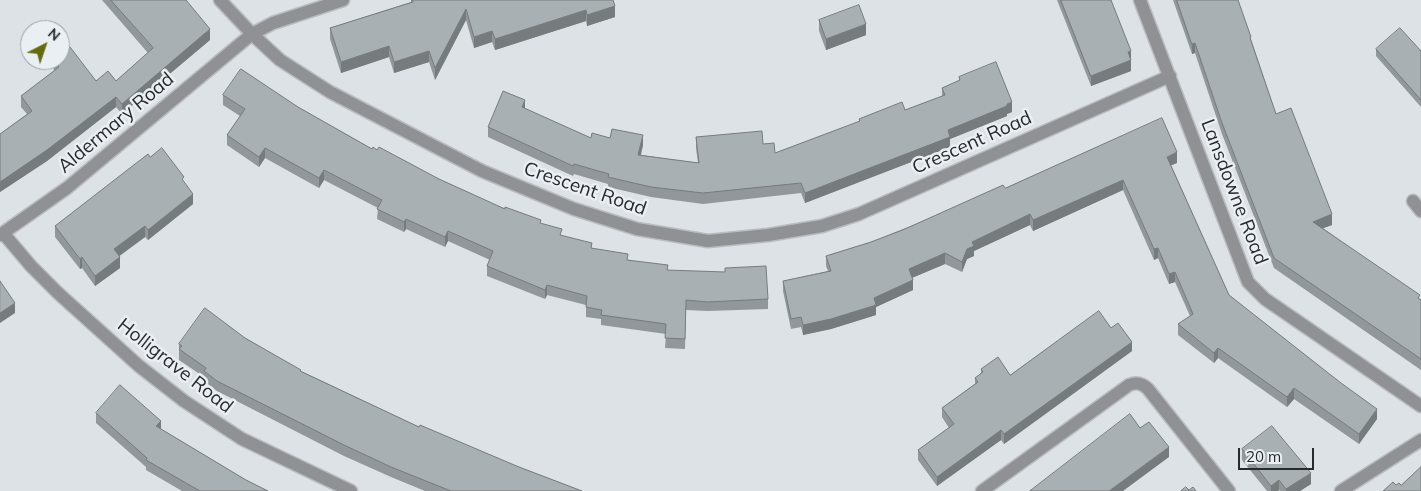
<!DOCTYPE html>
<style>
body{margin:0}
#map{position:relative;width:1421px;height:491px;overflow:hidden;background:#dde2e7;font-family:Mulish,sans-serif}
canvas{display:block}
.north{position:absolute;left:20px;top:20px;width:50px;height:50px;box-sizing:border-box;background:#eaeff4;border:1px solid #9ca0a4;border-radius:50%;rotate:41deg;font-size:14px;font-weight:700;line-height:20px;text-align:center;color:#27292b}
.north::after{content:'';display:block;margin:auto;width:18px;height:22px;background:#656b0e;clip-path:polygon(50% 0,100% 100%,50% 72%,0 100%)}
.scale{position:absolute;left:1238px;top:448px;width:76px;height:22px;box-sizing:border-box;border:2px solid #27292b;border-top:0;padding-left:6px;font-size:15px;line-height:18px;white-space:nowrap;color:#27292b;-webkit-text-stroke:4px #eaeff4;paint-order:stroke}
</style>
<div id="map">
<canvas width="1421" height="491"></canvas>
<div class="north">N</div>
<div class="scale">20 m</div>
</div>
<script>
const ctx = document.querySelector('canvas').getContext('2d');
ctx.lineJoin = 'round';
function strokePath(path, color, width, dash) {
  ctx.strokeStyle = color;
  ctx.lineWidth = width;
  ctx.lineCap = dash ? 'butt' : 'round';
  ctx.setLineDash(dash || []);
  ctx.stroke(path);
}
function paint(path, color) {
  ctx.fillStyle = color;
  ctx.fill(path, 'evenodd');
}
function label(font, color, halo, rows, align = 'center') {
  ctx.font = font + ' Mulish,sans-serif';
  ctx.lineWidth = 5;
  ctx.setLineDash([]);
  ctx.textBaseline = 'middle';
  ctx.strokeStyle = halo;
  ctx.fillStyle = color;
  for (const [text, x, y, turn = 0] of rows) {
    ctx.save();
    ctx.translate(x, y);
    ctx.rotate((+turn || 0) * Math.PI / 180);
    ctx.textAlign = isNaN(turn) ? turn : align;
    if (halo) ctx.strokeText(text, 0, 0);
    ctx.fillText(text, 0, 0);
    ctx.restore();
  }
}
const service = new Path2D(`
 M1413 201 1421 211`);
const minor = new Path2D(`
 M220 0 252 34 280 60 330 92 482 171 574 209 637 229 708 241 768 235 822 226 859 214 1170 76
 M1140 0 1248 282 1265 299 1421 406
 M3 233 31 266 58 293 139 366 184 401 242 439 351 491
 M0 235 67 188 252 34 273 23 343 0
 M982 491 1129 385C1137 382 1142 383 1148 389L1229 491
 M1341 491 1421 440`);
const wall = new Path2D(`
 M102 0H186L210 40 122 114 116 107 47 161 0 192V134L27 114 21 107V96L54 71 53 60 96 81H116L148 53Z
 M411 0H613L615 17 587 26 586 21 495 50 492 42 474 48 466 20 435 80 429 62 394 73 389 57 341 73 330 39V28L411 2Z
 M1057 0H1111L1131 59V71L1091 86Z
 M1173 0H1238L1276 114 1332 225 1323 228 1421 300V370L1274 268 1222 134 1195 53 1192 54Z
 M819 20 866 35 826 50 819 31Z
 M1376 49 1421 51V107L1376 56Z
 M959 77 1012 112 1007 114V116L950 139V147L805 203 801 193 703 204 651 197 608 187V184L574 174 573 176 488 137V127L525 109 591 138H610L643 145 641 155 698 163 696 148V137L763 144 775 153 859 122V119L905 110 942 96V88L959 81Z
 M223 95 298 107 372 149 505 209 541 223 562 236 592 248 628 260 768 299V309L707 311 686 310 685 349 665 348 666 334 601 325V319L586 317V305L547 295 545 299 487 276V266L490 260 448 241 445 247 406 229 404 232 377 219 378 208 324 180 319 188 265 158 259 167 227 145V135L240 116 223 105Z
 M150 157 184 182 193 204 148 240 145 237 119 256 120 268 95 286 82 268 80 269 55 237V226Z
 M1177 163 1171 165 1229 295 1377 419 1359 444 1294 399 1287 407 1218 358 1214 363 1178 335V324L1190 316 1175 282 1169 284 1158 258 1154 260 1123 190 1033 231 1030 225 974 251V256L967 259 962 272 945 264 912 278 913 290 876 307V315L831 329 803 335 801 327 791 329 783 291V281L828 271 826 266V256L871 242 1005 188Z
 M1111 328 1132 351 1004 444 1001 440 937 486 918 460V450L949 428 942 417V408L975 384V378L981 373V369L1010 375Z
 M245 338 301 371 419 427 519 467 582 491H425L391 477 344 456 217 391 204 381V377L179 360V344Z
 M96 413 161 429 246 480 268 491H182L146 470V467L96 423Z
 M1242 449 1311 484 1300 491H1280L1279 490 1278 491H1267L1242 460Z`);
const shadedWall = new Path2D(`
 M615 6V17L587 26V15Z
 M466 9V20L435 80V68Z
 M586 10V21L495 50V39Z
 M866 24V35L826 50V39Z
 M210 29V40L122 114V104Z
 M492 31V42L474 48V37Z
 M1195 43V53L1192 54V44Z
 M389 46V57L341 73V62Z
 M429 51V62L394 73V62Z
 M1131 51V71L1091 86V76L1128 52Z
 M116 97V107L47 161 0 192V182Z
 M525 100V111L522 107Z
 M1012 102V112L1007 114V116L950 139V147L805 203V193L948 130Z
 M643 135V145L638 165V155Z
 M265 148V158L259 167V157Z
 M1177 152V163L1167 167V157Z
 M324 170V180L319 188V178Z
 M1123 180V190L1033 231V220Z
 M193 194V204L148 240V230Z
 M1030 214V225L974 251V256L967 259 962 272V262L967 249 972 242Z
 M1332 214V225L1313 232V222Z
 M406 219V229L404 232V222Z
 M145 226V237L114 260V249Z
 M448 231V241L445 247V237Z
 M1158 248V258L1154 260V249Z
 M945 253V264L909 279V269Z
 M82 257V268L80 269V259Z
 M120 257V268L95 286V276Z
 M1175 272V282L1169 284V274Z
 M913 280V290L876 307V315L831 329 803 335V325L874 298Z
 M547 285V295L545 299V290Z
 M15 303V313L0 323V313Z
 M1132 342V351L1004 444V434Z
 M1218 348V358L1214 363V353Z
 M1294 388V399L1287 407V397Z
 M1377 409V419L1359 444V434Z
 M161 421V431L156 426Z
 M1001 430V440L937 486V477Z
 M1169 447V457L1123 491H1109Z
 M1311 473V484L1300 491H1286V489Z
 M1279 480V490L1278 491H1271V486Z`);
const building = new Path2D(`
 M111 0H186L210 29 122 104 116 97 47 150 0 182V134L32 111 21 96 59 67 53 60H60V55L70 47 96 81 108 71 116 81 153 48Z
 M412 0H613L615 6 587 15 586 10 495 39 492 31 474 37 466 9 435 68 429 51 394 62 389 46 341 62 330 28 413 2Z
 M1061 0H1111L1131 51 1128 52 1131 60 1091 76Z
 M1177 0H1238L1251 37 1250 38 1276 114 1291 108 1332 214 1313 222 1420 295 1418 298 1421 300V359L1274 258 1222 123 1195 43 1192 44Z
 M859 5 866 24 826 39 819 20Z
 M1400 28 1421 51V100L1376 49Z
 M996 62 1012 102 1007 104V106L948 130 950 137 805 193 801 183 703 193 651 187 608 177 609 174 574 164 573 166 488 127 503 91 525 100 522 107 591 138 592 133 610 138 612 129 643 135 638 155 699 163 696 137 762 131 763 144 774 143 775 153 860 121 859 119 902 102 905 110 945 95 942 88 960 80 959 77Z
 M241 69 298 107 372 149 373 147 377 150 379 147 439 179 505 209V207L541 220 540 223 562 229 560 235 592 243 591 248 628 254 627 260 668 265 667 270 725 272V268L766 266 768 299 707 302 686 300 685 339 665 338 666 324 601 315 602 310 586 307 587 296 547 285 545 290 487 266 493 251 448 231 445 237 406 219 404 222 377 209 382 200 324 170 319 178 265 148 259 157 227 135 245 109 223 95Z
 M1162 118 1177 152 1167 157 1229 295 1341 383 1377 409 1359 434 1294 388 1287 397 1218 348 1214 353 1178 324 1193 314 1175 272 1169 274 1158 248 1154 249 1123 180 1033 220 1030 214 972 242 974 246 967 249 962 262 945 253 909 269 913 280 874 298 876 305 831 319 803 325 801 317 791 319 783 281 831 271 826 256 871 242 905 229 1003 185 1005 188Z
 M162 148 184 177 182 179 193 194 148 230 145 226 114 249 120 257 95 276 82 257 80 259 55 226 148 154 150 157Z
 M0 281 15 303 0 313Z
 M205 308 245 338 301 370 300 371 419 427 420 425 519 467 582 491H451L391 467 344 445 217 381 204 371 206 368 179 349 182 346 179 344Z
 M1099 311 1111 328 1118 323 1132 342 1004 434 1001 430 937 477 918 450 954 424 942 408 978 382 975 378 983 372 981 369 998 357 1010 375Z
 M120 385 161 421 156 426 246 480 268 491H200L146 460 147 458 96 413Z
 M1130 414 1140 428 1149 422 1169 447 1109 491H1030Z
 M1272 426 1311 473 1286 489 1279 480 1271 486 1242 449Z
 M1421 467V491H1383L1393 482 1396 485 1399 483 1401 485Z
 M1186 487 1189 490 1193 487 1196 491H1181Z`);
const streetNames = [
 ["Aldermary Road",116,123,-40],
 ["Crescent Road",972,143,-24],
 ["Crescent Road",585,189,19],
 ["Lansdowne Road",1234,192,69],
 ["Holligrave Road",175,366,38]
];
strokePath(service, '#b9bdc1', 15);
strokePath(minor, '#b9bdc1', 15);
strokePath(service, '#909194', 12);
strokePath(minor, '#909194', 12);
paint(wall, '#91979a');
paint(shadedWall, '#767b7d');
paint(building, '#a9b0b3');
strokePath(building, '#767b7d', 1);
label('19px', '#27292b', '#eaeff4', streetNames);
</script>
